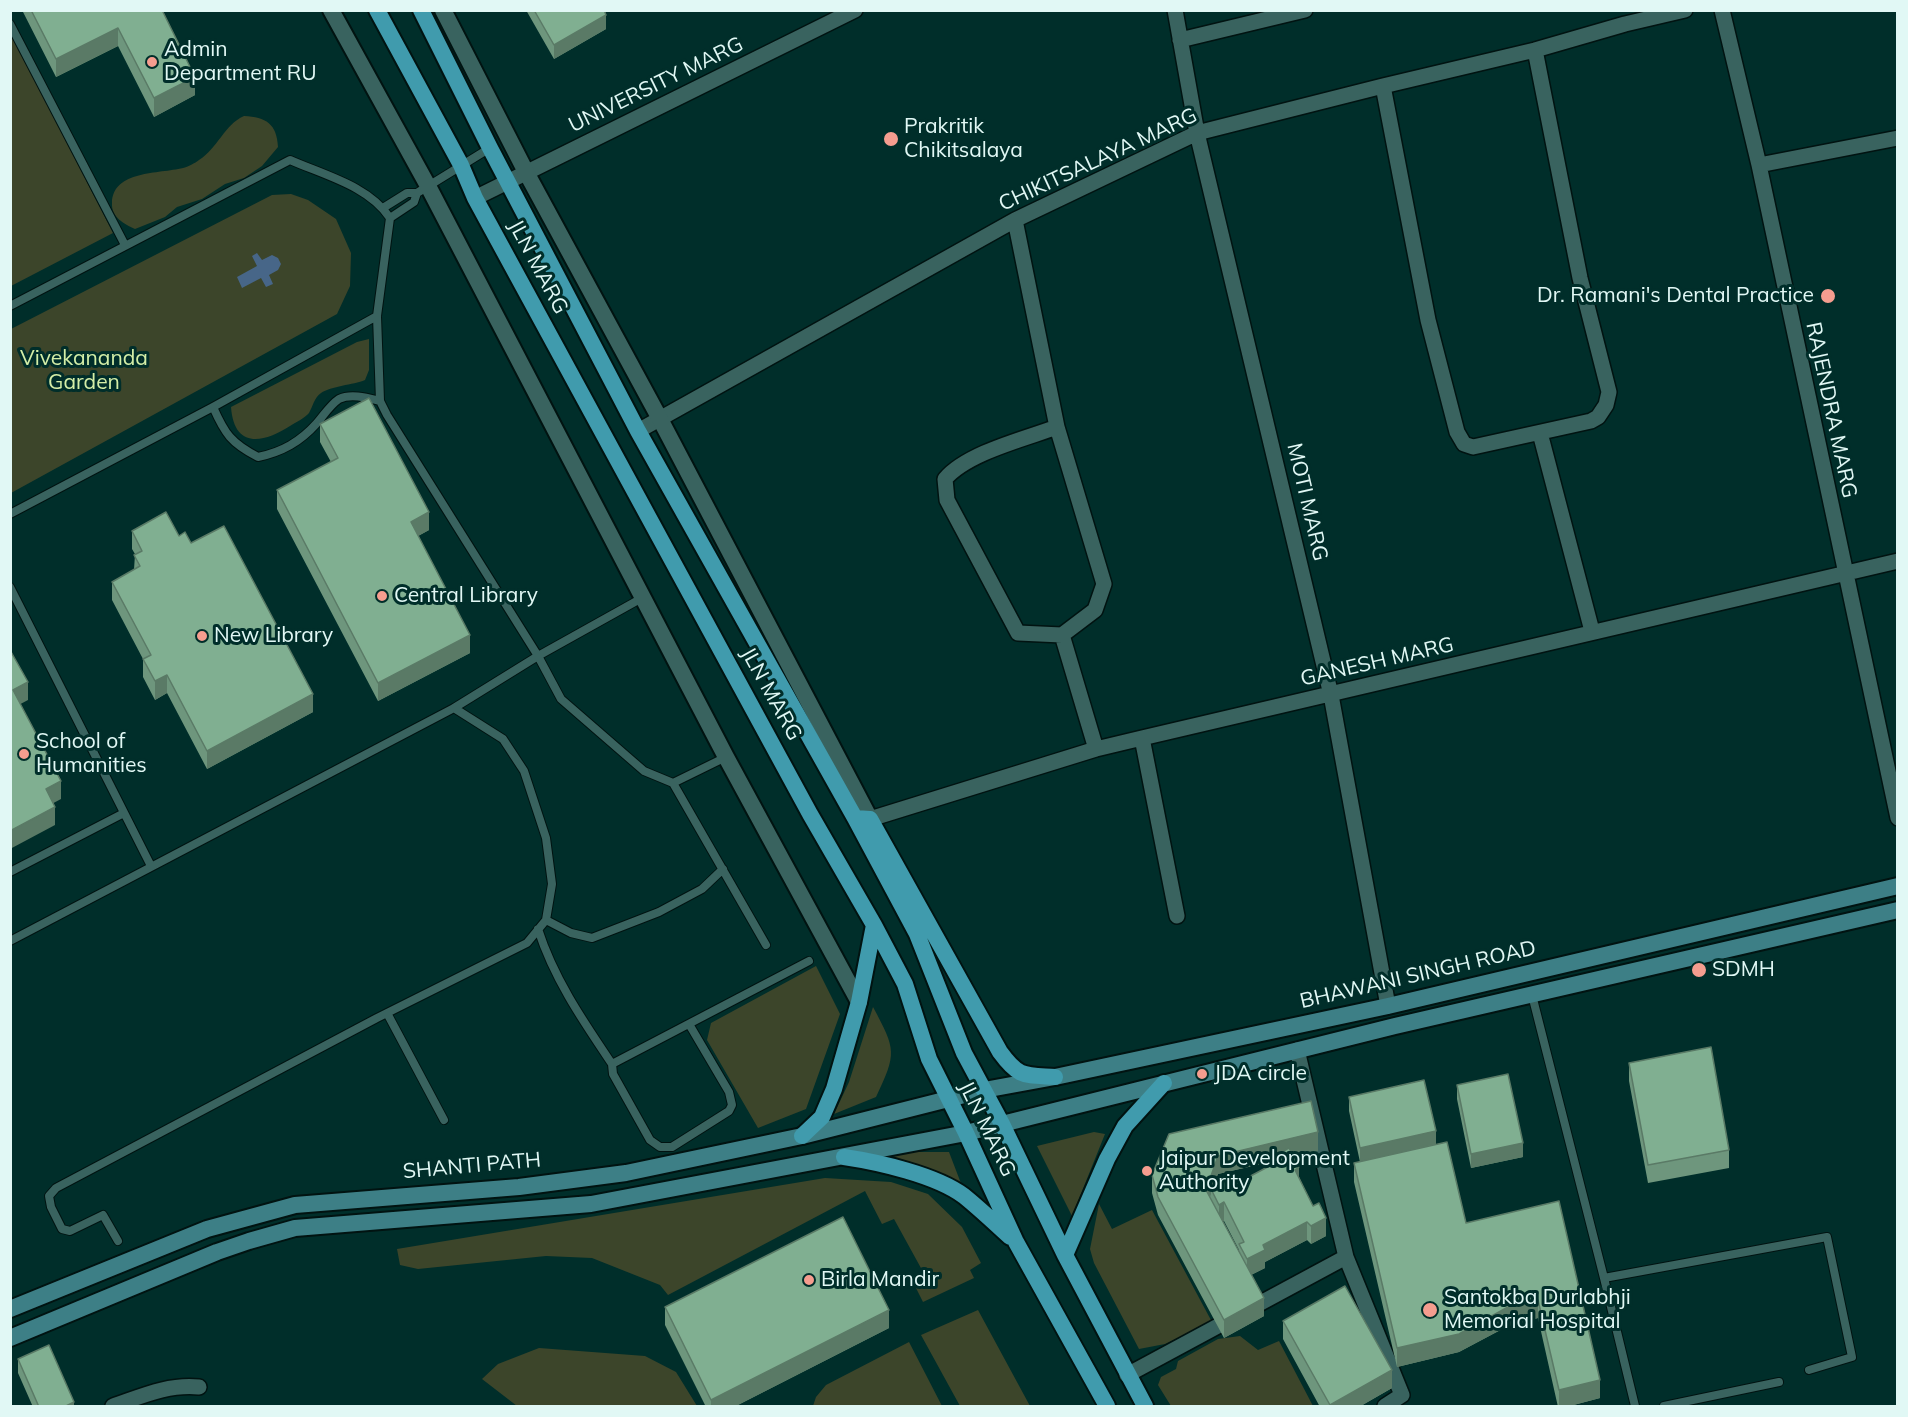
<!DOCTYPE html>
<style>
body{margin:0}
#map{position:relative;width:1908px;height:1417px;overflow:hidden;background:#002e2a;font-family:Mulish,sans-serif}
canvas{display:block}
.frame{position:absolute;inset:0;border:12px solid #e1f8f5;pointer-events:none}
</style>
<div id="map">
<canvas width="1908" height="1417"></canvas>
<div class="frame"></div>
</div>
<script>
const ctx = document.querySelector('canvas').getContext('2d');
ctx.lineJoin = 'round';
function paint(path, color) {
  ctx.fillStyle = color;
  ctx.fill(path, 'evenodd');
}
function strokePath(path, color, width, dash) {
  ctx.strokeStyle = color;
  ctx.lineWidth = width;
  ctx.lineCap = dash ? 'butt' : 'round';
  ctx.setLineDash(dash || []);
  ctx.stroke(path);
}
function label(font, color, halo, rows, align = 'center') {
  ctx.font = font + ' Mulish,sans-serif';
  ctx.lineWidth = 6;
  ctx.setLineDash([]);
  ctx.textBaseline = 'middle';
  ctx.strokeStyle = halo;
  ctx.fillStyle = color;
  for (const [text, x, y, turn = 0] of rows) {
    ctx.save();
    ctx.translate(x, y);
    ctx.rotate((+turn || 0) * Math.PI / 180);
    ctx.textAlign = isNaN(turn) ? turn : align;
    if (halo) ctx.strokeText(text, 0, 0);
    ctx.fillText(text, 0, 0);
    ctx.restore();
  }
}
const green = new Path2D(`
 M11 34 113 233 11 286H10Z
 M244 116C266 117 277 124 278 147L262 166 244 178 225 184 202 199 177 207 165 217 135 229C124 224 111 217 112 203 113 170 159 174 183 168 188 167 195 163 199 160 218 148 224 125 244 116Z
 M291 194 308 200 336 219 351 253 350 286 337 314 11 493V329L272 195Z
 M369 339V370L365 380C353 385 331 386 321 393 314 398 313 406 309 413 305 418 296 422 290 426 262 444 234 448 231 407L357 342Z
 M816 966 840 1014 806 1109 758 1128 707 1040 711 1023Z
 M873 1007C896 1050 897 1053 876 1097L834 1114 849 1082Z
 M1094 1132 1105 1134 1072 1216 1037 1146Z
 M886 1152H949L962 1186 883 1158Z
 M825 1178 891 1182 928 1194 962 1227 981 1263 970 1270 974 1278 923 1302 915 1286 927 1279 894 1219 882 1224 865 1191 668 1295 660 1285 592 1258 546 1256 418 1269 400 1265 397 1249Z
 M1099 1204 1112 1229 1152 1210 1212 1322 1165 1344 1139 1349 1094 1263 1090 1249Z
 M978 1310 1030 1406H960L921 1335Z
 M1240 1336 1258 1350 1279 1341 1313 1406H1171L1158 1385 1161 1377 1176 1369 1178 1361 1218 1339Z
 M909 1342 942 1406H813L816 1397 826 1385Z
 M539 1348 645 1356 676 1372 697 1406H517L482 1379 498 1364Z`);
const water = new Path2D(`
 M257 253 262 260 272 255 278 258 281 264 278 270 269 275 273 284 266 287 261 278 242 288 237 277 257 266 252 256Z`);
const service = new Path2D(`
 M10 24 125 245
 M383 208 407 193H417L490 148
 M390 218 414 202 417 193
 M10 306 290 160C324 175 369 186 390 218L377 316 380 401 387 415 538 656 561 699 644 771 673 783 766 945
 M213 407C225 434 231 443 258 457 282 452 300 442 317 423 324 415 330 405 339 399 351 393 368 398 380 401
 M10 514 213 407 377 316
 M10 587 151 866
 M673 783 726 757
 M10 872 124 813
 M546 920 571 933 592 938 659 912 702 889 723 869
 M538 929C554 979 583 1021 612 1064
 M10 941 454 708 538 656 642 598
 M1532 995 1604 1278 1635 1406
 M387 1013 444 1120
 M689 1024 729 1092 732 1105 729 1111 672 1147H660L650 1140 613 1074 612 1064 809 961
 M118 1241 103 1215 70 1231 62 1229 51 1207 49 1196 56 1188 377 1018 527 943 546 920 552 884 546 838 524 771 503 739 454 708
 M1604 1278 1827 1237 1852 1357 1809 1370
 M1664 1406 1779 1382`);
const minor = new Path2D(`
 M1175 10 1197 133 1331 695 1388 1006
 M1722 10 1759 165 1898 818
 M1180 40 1305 10
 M1383 86 1428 320 1457 432 1464 444 1473 447 1591 421 1598 417 1606 405 1609 392 1580 278 1535 50
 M1759 165 1898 138
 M475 198 855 10
 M1015 220 1057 427 1104 584 1095 610 1062 635 1018 633 947 500 945 479C967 453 1024 439 1057 427
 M638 431 1015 220 1197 133 1383 86 1535 50 1625 24 1685 10
 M1540 433 1592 631
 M1062 635 1096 749
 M1142 738 1177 916
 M870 819 1096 749 1142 738 1898 561
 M1346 1257 1402 1395 1385 1406
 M1127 1375 1346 1257 1297 1050
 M113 1406C142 1396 168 1384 199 1387`);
const tertiary = new Path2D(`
 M331 10 428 186 726 757 859 1002
 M443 10 526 172 660 419 870 819`);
const secondary = new Path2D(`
 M10 1309 207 1229 295 1205 519 1187 626 1173 802 1136 984 1090 1055 1077 1388 1006 1898 886
 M10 1338 217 1252 249 1241 295 1228 591 1204 966 1133 1395 1026 1898 910`);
const primary = new Path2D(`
 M377 10 461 165 475 198 810 814 874 925 905 984 929 1059 966 1133 1016 1242 1107 1406
 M421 10 490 148 638 431 855 818 917 934 964 1053 1002 1124 1065 1255 1145 1406
 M855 818 870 819 1000 1052C1019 1078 1024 1075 1055 1077
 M802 1136 822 1117 834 1089 859 1002 874 925
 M844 1157C878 1162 936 1175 964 1196 980 1209 995 1223 1010 1237
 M1065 1255 1107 1159 1125 1126 1164 1083`);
const wall = new Path2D(`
 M22 10H162L195 95 154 117 118 46 56 77Z
 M526 10H604L606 29 554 59Z
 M320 424 429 530 418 536 470 653 378 701 277 509V490L331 462 320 442Z
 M132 531 179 536 191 543 313 712 207 769 167 693 155 700 143 677V659L112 600V582L134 570 135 554 132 549Z
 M1629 1063 1729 1150V1168L1648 1183 1629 1081Z
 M1457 1085 1523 1157 1471 1168 1457 1099Z
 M1349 1097 1436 1144 1466 1223 1559 1201 1600 1398 1566 1407H1558L1538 1318 1508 1326 1459 1352 1397 1367 1354 1182V1163L1360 1162 1349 1111Z
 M1318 1151 1293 1156 1299 1177 1326 1236 1311 1244 1307 1240 1265 1262V1268L1251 1275 1264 1316 1224 1338 1158 1215 1152 1193V1175ZM1274 1161V1164L1228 1188H1213L1218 1174ZM1222 1221H1224L1239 1250V1252Z
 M665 1307 889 1328 734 1407H706L665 1325Z
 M1283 1321 1392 1388 1359 1407H1320L1283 1339Z
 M18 1359 74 1407H33L18 1373Z`);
const shadedWall = new Path2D(`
 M606 15V29L554 59V45Z
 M118 28V46L56 77V59Z
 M195 77V95L154 117V98Z
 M429 512V530L411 540V522Z
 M470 635V653L378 701V683Z
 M167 675V693L155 700V681Z
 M28 682V700L13 708V690Z
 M313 694V712L207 769V751Z
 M61 781V799L46 807V789Z
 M55 807V825L10 849V831Z
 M1436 1131V1144L1360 1162V1148Z
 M1318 1132V1151L1276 1160 1274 1156V1161L1218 1174 1212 1191 1211 1189V1194L1206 1208V1190L1218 1156Z
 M1523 1143V1157L1471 1168V1154Z
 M1299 1167V1186L1295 1170Z
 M1224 1202V1221L1219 1223V1205Z
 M1326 1218V1236L1311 1244V1226Z
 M1307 1222V1240L1265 1262V1268L1247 1277V1259L1263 1245Z
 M1264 1298V1316L1224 1338V1320Z
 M1538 1300V1318L1508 1326 1459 1352 1397 1367V1348L1508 1307Z
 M889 1310V1328L734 1407H711V1400Z
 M1392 1370V1388L1359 1407H1330V1405Z
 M1600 1380V1398L1566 1407H1559V1390Z
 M74 1402V1407H64Z`);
const building = new Path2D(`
 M31 10H162L195 77 154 98 118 28 56 59Z
 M534 10H604L606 15 554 45Z
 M369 398 429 512 411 522 470 635 378 683 277 490 338 458 320 424Z
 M166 512 179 536 185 532 191 543 224 526 313 694 207 751 167 675 155 681 143 659 151 655 112 582 140 566 134 555 142 551 132 531Z
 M10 650 28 682 13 690 61 781 46 789 55 807 10 831Z
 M1711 1047 1729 1150 1648 1165 1629 1063Z
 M1508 1074 1523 1143 1471 1154 1457 1085Z
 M1424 1080 1436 1131 1360 1148 1349 1097Z
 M1311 1101 1318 1132 1218 1156 1206 1190 1264 1298 1224 1320 1158 1197 1152 1175 1169 1134Z
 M1447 1142 1466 1223 1559 1201 1600 1380 1559 1390 1538 1300 1508 1307 1459 1334 1397 1348 1354 1163Z
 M1289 1148 1299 1167 1295 1170 1313 1206 1319 1203 1326 1218 1311 1226 1307 1222 1263 1245 1265 1250 1247 1259 1239 1244 1244 1242 1224 1202 1219 1205 1211 1189 1225 1182 1228 1188 1277 1162 1274 1156Z
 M843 1217 889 1310 711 1400 665 1307Z
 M1345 1286 1392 1370 1330 1405 1283 1321Z
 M49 1345 74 1402 64 1407H39L18 1359Z`);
const markers = [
 [152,62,6,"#f59d8f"],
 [891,139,8,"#f59d8f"],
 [1828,296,8,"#f59d8f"],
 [382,596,6,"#f59d8f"],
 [202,636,6,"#f59d8f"],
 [24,754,6,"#f59d8f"],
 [1699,970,8,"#f59d8f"],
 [1202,1074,6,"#f59d8f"],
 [1147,1171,6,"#f59d8f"],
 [809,1280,6,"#f59d8f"],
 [1430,1310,8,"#f59d8f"]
];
const poiNames = [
 ["Admin",164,50],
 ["Department RU",164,74],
 ["Prakritik",904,127],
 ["Chikitsalaya",904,151],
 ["Dr. Ramani's Dental Practice",1814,296,"right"],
 ["Central Library",394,596],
 ["New Library",214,636],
 ["School of",36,742],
 ["Humanities",36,766],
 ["SDMH",1712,970],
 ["JDA circle",1214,1074],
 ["Jaipur Development",1159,1159],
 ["Authority",1159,1183],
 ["Birla Mandir",821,1280],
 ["Santokba Durlabhji",1444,1298],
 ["Memorial Hospital",1444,1322]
];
const streetNames = [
 ["UNIVERSITY MARG",656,85,-26],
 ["CHIKITSALAYA MARG",1098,160,-25],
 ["JLN MARG",538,267,62],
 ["RAJENDRA MARG",1831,410,78],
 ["MOTI MARG",1307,502,77],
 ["GANESH MARG",1377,662,-13],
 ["JLN MARG",771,694,61],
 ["BHAWANI SINGH ROAD",1418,975,-13],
 ["JLN MARG",987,1129,64],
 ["SHANTI PATH",472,1166,-5]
];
const parkNames = [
 ["Vivekananda",84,359],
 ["Garden",84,383]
];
paint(green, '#3c452a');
paint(water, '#476688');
strokePath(service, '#011311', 10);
strokePath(minor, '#011311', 18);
strokePath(tertiary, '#011311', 20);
strokePath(secondary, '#011311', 20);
strokePath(primary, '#011311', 20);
strokePath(service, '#39635f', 8);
strokePath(minor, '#39635f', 15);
strokePath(tertiary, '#39635f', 16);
strokePath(secondary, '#3d7f86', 16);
strokePath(primary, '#409bad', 16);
paint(wall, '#6e967d');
paint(shadedWall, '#5a7a66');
paint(building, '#80af91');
strokePath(building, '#5a7a66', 1.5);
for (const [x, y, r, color] of markers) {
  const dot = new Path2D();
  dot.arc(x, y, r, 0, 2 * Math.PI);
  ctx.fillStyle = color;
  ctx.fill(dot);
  strokePath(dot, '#002e2a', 2);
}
label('21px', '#e1f8f5', '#002e2a', poiNames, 'left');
label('21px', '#e1f8f5', '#002e2a', streetNames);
label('21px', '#d4eea7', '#002e2a', parkNames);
</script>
